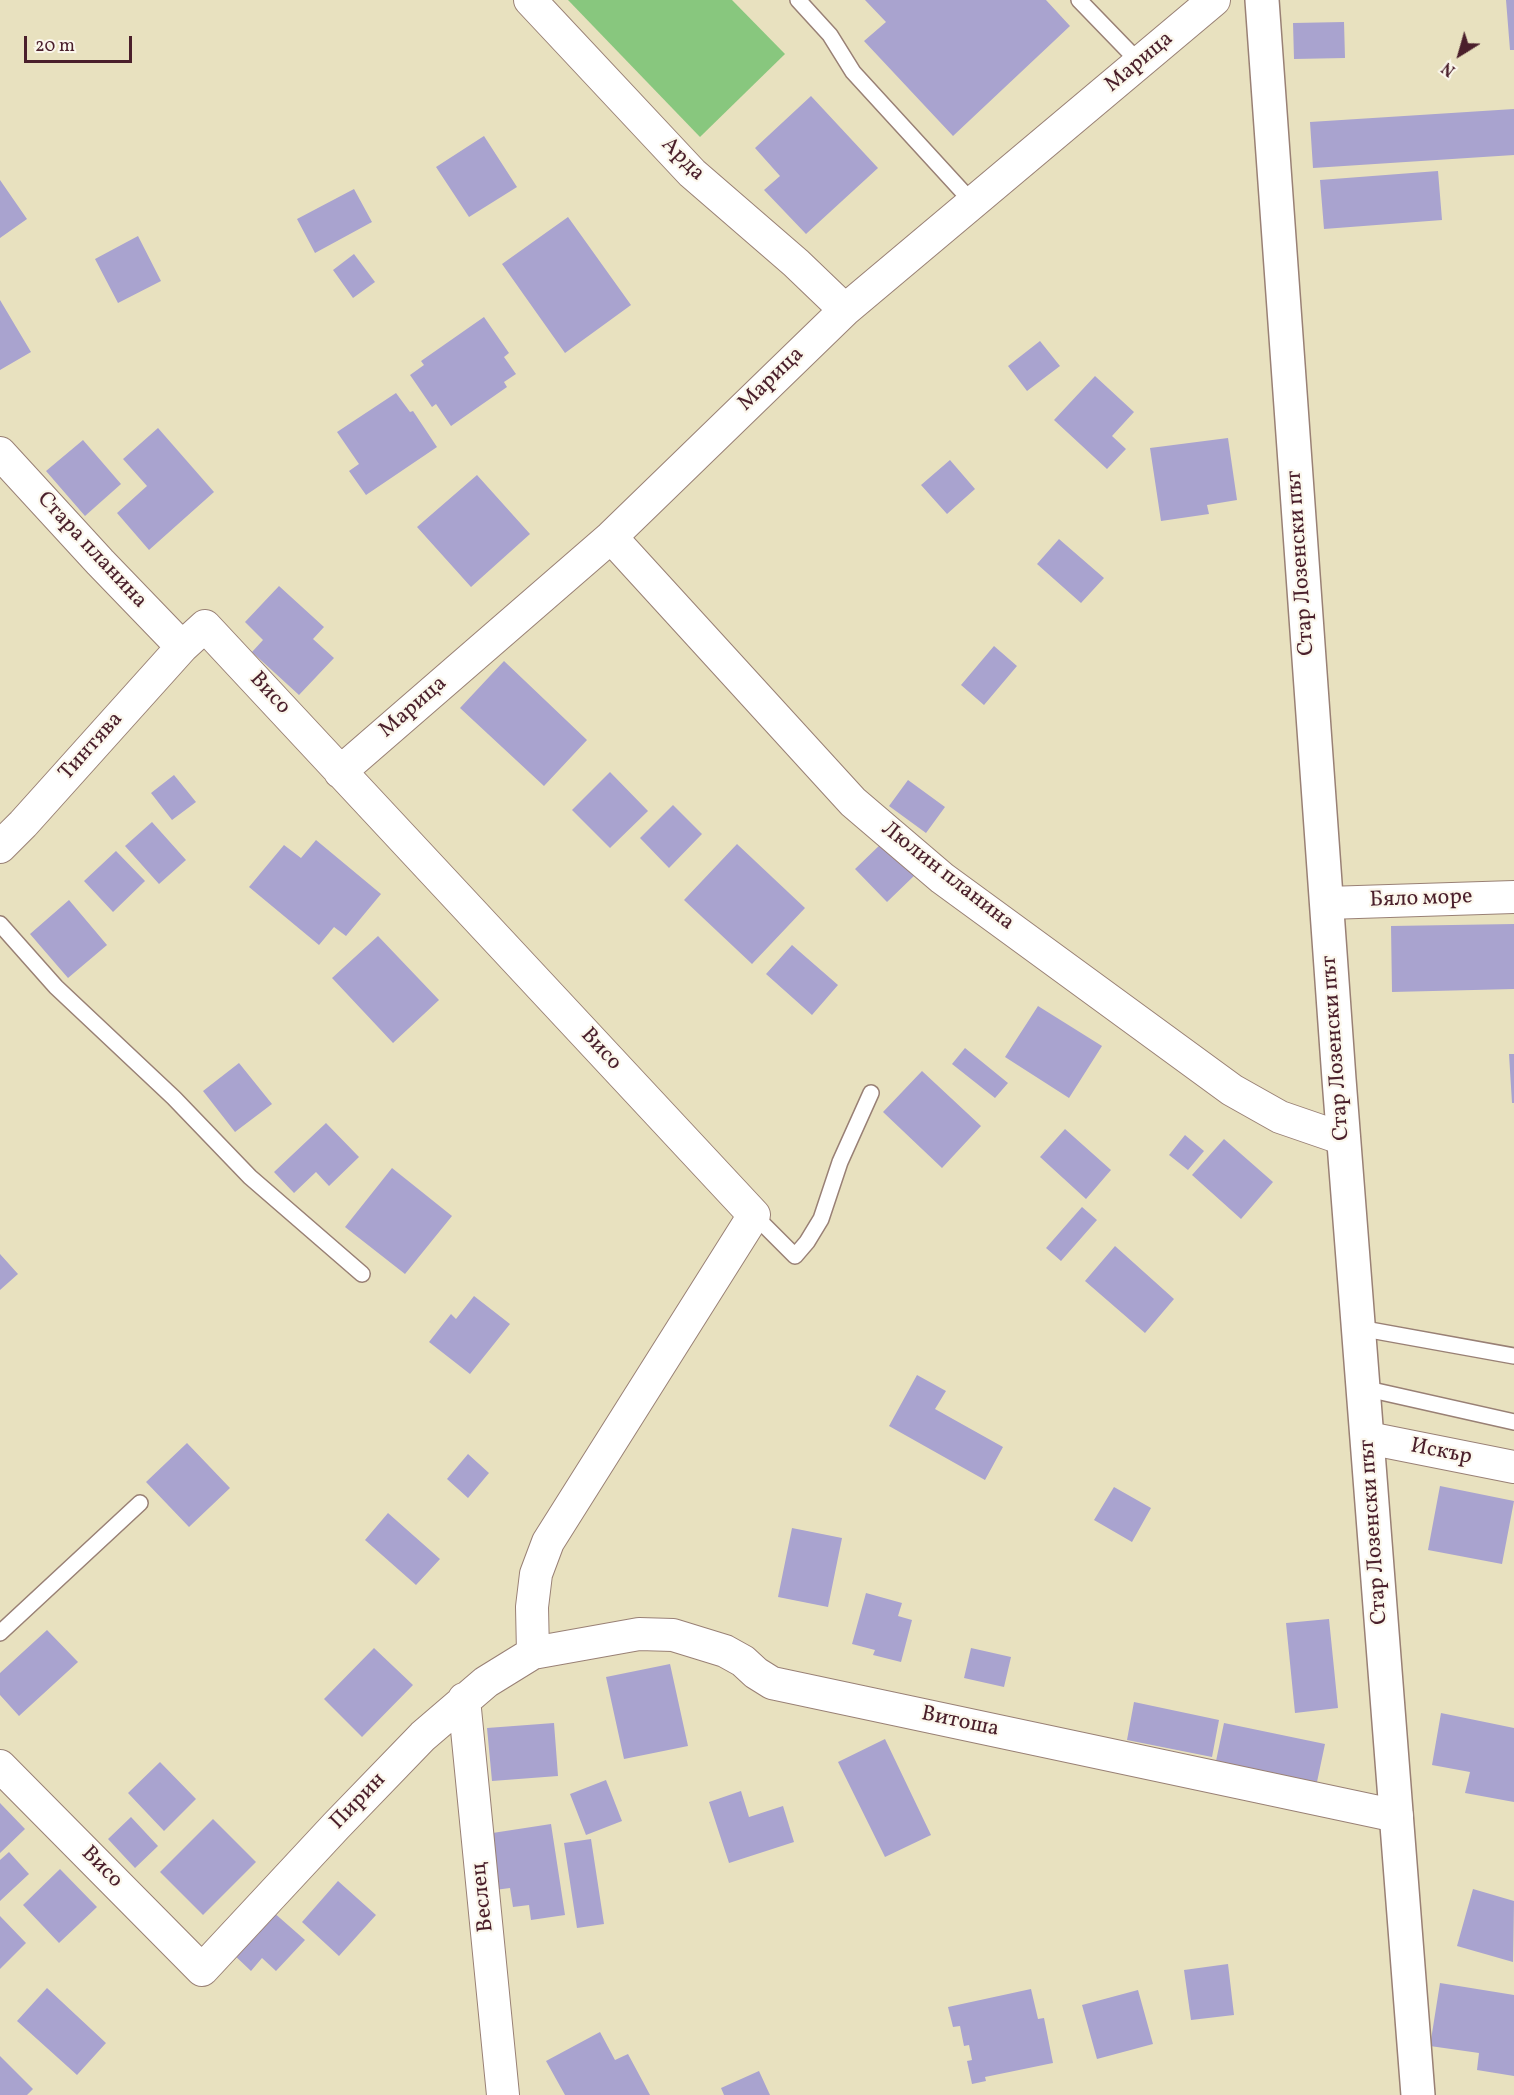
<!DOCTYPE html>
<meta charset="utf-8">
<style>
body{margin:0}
#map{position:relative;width:1514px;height:2095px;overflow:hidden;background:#e8e1bf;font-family:Vollkorn,serif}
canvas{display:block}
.north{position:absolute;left:1430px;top:24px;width:60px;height:60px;-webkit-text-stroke:4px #fbf7ec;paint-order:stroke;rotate:217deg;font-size:16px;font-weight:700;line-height:24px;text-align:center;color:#4a1f2b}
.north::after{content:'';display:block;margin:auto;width:21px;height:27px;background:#4a1f2b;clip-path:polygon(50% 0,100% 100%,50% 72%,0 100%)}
.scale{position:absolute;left:24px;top:36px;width:108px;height:27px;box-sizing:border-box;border:3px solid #4a1f2b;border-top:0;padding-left:8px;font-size:18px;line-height:21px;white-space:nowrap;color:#4a1f2b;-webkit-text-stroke:4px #fbf7ec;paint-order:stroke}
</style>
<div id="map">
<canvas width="1514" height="2095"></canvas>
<div class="north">N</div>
<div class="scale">20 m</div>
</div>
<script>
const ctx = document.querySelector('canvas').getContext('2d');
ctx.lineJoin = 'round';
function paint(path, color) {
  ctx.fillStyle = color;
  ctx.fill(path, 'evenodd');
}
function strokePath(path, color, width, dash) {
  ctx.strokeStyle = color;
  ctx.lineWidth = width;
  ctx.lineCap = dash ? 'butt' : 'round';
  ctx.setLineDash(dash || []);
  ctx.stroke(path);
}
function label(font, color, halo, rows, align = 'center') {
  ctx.font = font + ' Vollkorn,serif';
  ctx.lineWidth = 4.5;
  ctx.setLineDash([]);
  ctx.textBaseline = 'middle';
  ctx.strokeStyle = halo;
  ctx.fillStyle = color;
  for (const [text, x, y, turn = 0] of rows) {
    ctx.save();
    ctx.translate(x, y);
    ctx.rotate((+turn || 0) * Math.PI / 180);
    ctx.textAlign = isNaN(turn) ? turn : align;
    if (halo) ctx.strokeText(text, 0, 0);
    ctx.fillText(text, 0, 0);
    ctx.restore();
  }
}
const green = new Path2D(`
 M568 0H732L785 54 700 137Z`);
const building = new Path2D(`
 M865 0H1046L1070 26 953 136 864 41 886 22Z
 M1506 0H1514V50H1510Z
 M1344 22 1345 58 1294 59 1293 23Z
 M811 96 878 168 806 234 764 190 780 176 755 148Z
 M1514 109V155L1313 168 1310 122Z
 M484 136 517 187 469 217 436 167Z
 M1438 171 1442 220 1324 229 1320 180Z
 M0 180 27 219 0 238Z
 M354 189 372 222 315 253 297 219Z
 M568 217 631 305 565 353 502 264Z
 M138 236 161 281 118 303 95 259Z
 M354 254 375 282 353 298 333 270Z
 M0 300 31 352 0 370Z
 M484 317 509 353 504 357 516 374 504 382 507 387 451 426 436 404 432 407 410 375 424 365 421 361Z
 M1040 341 1060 366 1027 391 1008 366Z
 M1095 376 1134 412 1112 436 1126 449 1107 469 1054 420Z
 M396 393 410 412 413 411 437 447 366 495 349 471 359 464 337 432Z
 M158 428 214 492 149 550 117 513 147 486 123 459Z
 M1228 438 1237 500 1207 505 1209 514 1161 521 1150 448Z
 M83 440 121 484 85 516 46 471Z
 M950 460 975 489 947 514 921 485Z
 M477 475 530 534 471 587 417 527Z
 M1059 539 1104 578 1081 603 1037 564Z
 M279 586 324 627 313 639 334 658 299 695 252 652 263 640 245 622Z
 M994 646 1017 666 984 705 961 685Z
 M504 661 587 740 544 786 460 708Z
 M610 772 648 811 610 848 572 810Z
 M174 775 196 802 172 820 151 793Z
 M908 780 945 807 926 833 889 806Z
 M673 805 702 834 669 868 640 838Z
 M152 822 186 860 159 884 125 846Z
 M316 840 381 894 346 936 334 927 319 945 249 887 284 845 301 858Z
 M884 841 916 874 887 902 855 869Z
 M737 844 805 908 752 964 684 900Z
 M116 851 145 881 113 912 84 881Z
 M69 900 107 945 68 978 30 934Z
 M1514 924V989L1392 992 1391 926Z
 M378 936 439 1000 393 1043 332 978Z
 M792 945 838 985 812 1015 766 974Z
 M1038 1006 1102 1046 1069 1098 1005 1057Z
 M965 1048 1008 1083 995 1098 952 1064Z
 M1509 1054H1514V1103H1512Z
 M239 1063 272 1104 235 1132 203 1091Z
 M922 1071 981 1126 942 1168 883 1112Z
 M326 1123 359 1157 329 1186 316 1172 294 1193 274 1172Z
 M1065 1129 1111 1170 1086 1199 1040 1157Z
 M1185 1135 1204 1151 1188 1170 1169 1155Z
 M1224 1139 1273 1182 1241 1219 1192 1175Z
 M392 1168 452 1216 405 1274 345 1227Z
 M1082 1207 1097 1220 1061 1261 1046 1248Z
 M1115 1246 1174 1299 1145 1333 1085 1281Z
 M0 1254 18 1274 0 1290Z
 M474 1296 510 1324 470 1374 429 1342 451 1314 456 1319Z
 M917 1375 946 1391 935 1409 1003 1447 985 1480 889 1426Z
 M187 1443 230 1488 189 1527 146 1482Z
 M468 1454 489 1473 468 1498 447 1479Z
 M1440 1486 1514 1501 1502 1564 1428 1550Z
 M1114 1487 1151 1508 1132 1542 1094 1520Z
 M388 1513 440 1559 416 1585 365 1540Z
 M792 1528 842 1538 828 1607 778 1597Z
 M866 1593 902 1603 898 1616 912 1620 901 1662 873 1655 875 1650 852 1644Z
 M1329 1619 1338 1708 1295 1713 1286 1623Z
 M47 1630 78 1662 19 1716 0 1695V1673Z
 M374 1648 413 1685 362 1737 324 1699Z
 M971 1648 1011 1657 1004 1687 964 1678Z
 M670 1664 688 1746 624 1759 606 1677Z
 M1134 1702 1219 1720 1212 1757 1127 1740Z
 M1441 1713 1514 1728V1802L1465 1793 1470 1772 1432 1765Z
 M554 1723 558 1776 492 1781 487 1728Z
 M1224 1723 1325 1744 1317 1782 1216 1761Z
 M885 1739 931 1835 885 1857 838 1762Z
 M160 1762 196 1799 164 1831 128 1793Z
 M606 1780 622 1821 586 1835 570 1794Z
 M741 1791 749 1817 783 1806 794 1842 729 1863 709 1802Z
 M0 1803 25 1829 0 1853Z
 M131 1817 158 1846 135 1868 108 1839Z
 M213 1819 256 1862 203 1915 160 1872Z
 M551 1824 565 1915 531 1920 529 1905 513 1907 510 1888 495 1890 486 1834Z
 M591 1839 604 1924 577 1928 564 1843Z
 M9 1852 29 1874 0 1901V1860Z
 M60 1869 97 1907 59 1943 23 1905Z
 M338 1881 376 1915 339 1956 302 1922Z
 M1473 1889 1514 1901 1513 1962 1457 1946Z
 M272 1911 305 1940 276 1971 262 1958 251 1971 233 1954Z
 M0 1916 26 1943 0 1969Z
 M1228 1964 1234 2015 1191 2020 1184 1970Z
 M1440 1983 1514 1995V2076L1477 2070 1479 2053 1430 2046Z
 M47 1988 106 2043 77 2075 17 2021Z
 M1031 1989 1038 2019 1044 2018 1053 2063 985 2077 986 2081 972 2084 967 2061 972 2060 969 2045 964 2046 960 2026 953 2027 948 2007Z
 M1138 1990 1153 2044 1097 2059 1082 2005Z
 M600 2032 615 2060 628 2054 650 2095H565L546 2061Z
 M0 2056 33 2089 27 2095H0Z
 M759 2071 770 2095H724L721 2088Z`);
const service = new Path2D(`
 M798 0 830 35 853 72 973 203
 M1079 0 1140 63
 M0 924 56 987 174 1098 250 1177 362 1274
 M754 1215 795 1256 807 1242 821 1219 840 1162 871 1093
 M1359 1328 1514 1356
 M1363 1388 1514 1422
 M0 1633 140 1503`);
const minor = new Path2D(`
 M530 0 692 173 796 263 845 310
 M0 453 100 562 182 647
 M611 537 853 802 942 878 1232 1090 1280 1117 1344 1139
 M340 772 611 537 845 310 1214 0
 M0 847 23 824 182 647 205 626 754 1215 548 1542 536 1574 532 1607 533 1653
 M1327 903 1514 897
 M1368 1438 1514 1467
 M464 1699 503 2095
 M0 1766 202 1970 336 1826 423 1736 486 1682 533 1653 639 1634 673 1635 725 1651 743 1661 756 1673 772 1683 1397 1816`);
const tertiary = new Path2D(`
 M1262 0 1339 1079 1418 2095`);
const streetNames = [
 ["Марица",1140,63,-40],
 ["Арда",682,160,45],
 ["Марица",772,380,-44],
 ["Стара планина",91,551,47],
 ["Стар Лозенски път",1302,563,-94],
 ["Висо",269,694,47],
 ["Марица",414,708,-41],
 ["Тинтява",92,747,-48],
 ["Люлин планина",947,877,38],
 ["Бяло море",1421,900,-2],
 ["Стар Лозенски път",1337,1048,-94],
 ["Висо",600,1050,47],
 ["Искър",1441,1453,11],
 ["Стар Лозенски път",1375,1532,-94],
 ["Витоша",960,1723,12],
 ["Пирин",359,1802,-46],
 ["Висо",101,1868,45],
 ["Веслец",484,1897,-96]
];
paint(green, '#88c77e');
paint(building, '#a9a3cf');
strokePath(service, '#998075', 18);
strokePath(minor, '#998075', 34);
strokePath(tertiary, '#998075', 36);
strokePath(service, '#fff', 15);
strokePath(minor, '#fff', 32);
strokePath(tertiary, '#fff', 33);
label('22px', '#4a1f2b', '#fbf7ec', streetNames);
</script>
